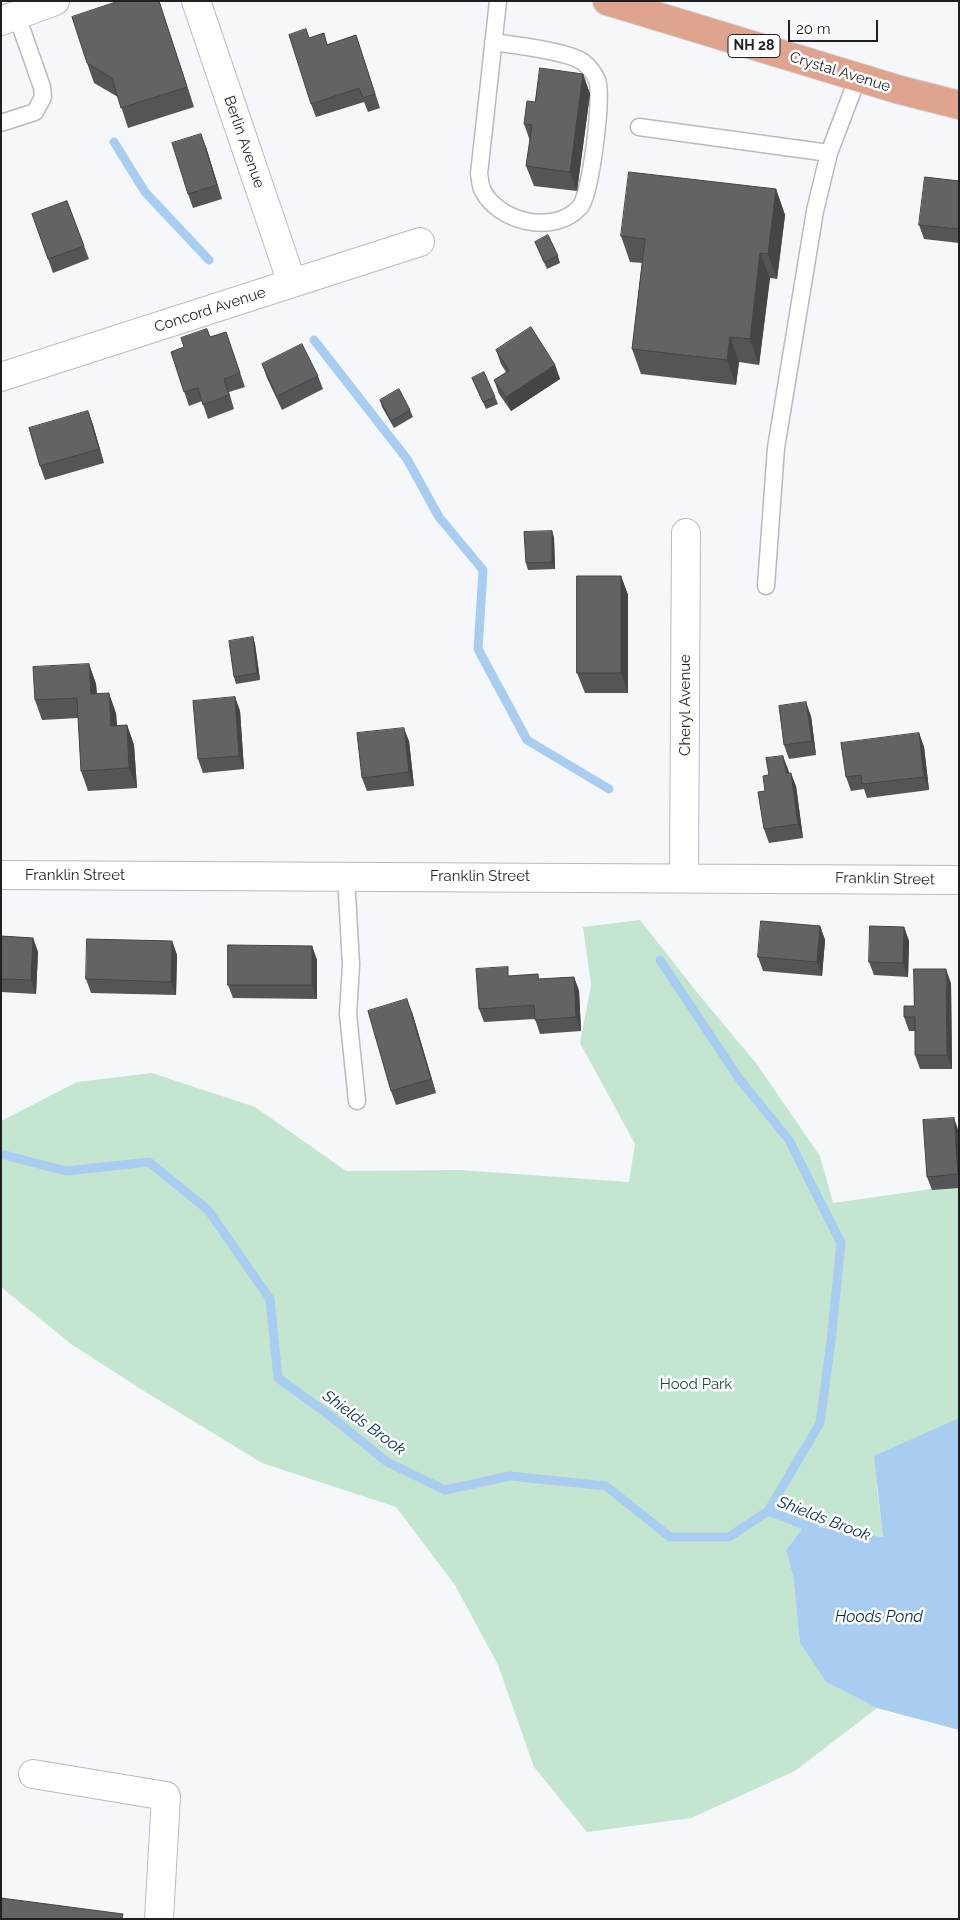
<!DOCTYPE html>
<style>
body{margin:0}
#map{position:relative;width:960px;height:1920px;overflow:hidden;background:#f6f7fa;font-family:Raleway,sans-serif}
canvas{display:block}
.frame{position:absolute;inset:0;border:2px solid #1f2021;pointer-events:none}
.scale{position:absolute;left:788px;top:20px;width:90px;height:22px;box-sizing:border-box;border:2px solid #1f2021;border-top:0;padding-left:6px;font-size:15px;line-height:18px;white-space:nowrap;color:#1f2021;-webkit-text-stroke:4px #fff;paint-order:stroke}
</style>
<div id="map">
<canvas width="960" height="1920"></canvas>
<div class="frame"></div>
<div class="scale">20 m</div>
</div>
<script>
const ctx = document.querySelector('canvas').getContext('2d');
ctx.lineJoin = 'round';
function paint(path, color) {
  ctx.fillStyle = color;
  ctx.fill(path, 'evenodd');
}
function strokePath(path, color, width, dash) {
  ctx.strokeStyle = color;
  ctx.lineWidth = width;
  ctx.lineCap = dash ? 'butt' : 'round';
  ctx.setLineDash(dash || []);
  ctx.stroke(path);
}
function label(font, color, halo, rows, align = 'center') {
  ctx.font = font + ' Raleway,sans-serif';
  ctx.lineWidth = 5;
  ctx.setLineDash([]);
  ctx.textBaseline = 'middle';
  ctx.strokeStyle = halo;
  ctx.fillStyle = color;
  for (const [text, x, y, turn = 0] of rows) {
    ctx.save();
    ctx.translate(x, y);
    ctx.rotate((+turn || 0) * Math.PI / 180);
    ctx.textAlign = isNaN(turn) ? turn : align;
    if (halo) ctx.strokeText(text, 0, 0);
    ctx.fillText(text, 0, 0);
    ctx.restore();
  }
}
const green = new Path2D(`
 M640 920 700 996 756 1063 820 1156 833 1203 959 1185V1420L879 1483 877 1487 883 1537 805 1525 786 1550 793 1576 800 1643 826 1682 877 1708 795 1771 691 1818 587 1832 534 1767 498 1665 455 1585 396 1507 262 1463 144 1391 71 1344 1 1287V1121L77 1082 152 1073 255 1107 346 1171 460 1170 629 1182 635 1144 580 1043 591 985 583 927Z`);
const water = new Path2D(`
 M959 1418V1730L877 1708 826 1682 800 1643 793 1576 786 1550 805 1525 883 1537 874 1456Z`);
const stream = new Path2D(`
 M114 142 145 192 209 260
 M314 340 407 459 439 517 483 570 478 649 527 740 609 789
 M660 960 740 1080 789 1140 841 1243 831 1341 820 1423 768 1511
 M1 1154 66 1171 149 1162 208 1210 270 1299 278 1378 329 1415 387 1462 445 1490 510 1476 606 1486 670 1537H729L768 1511 815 1529`);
const service = new Path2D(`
 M493 42C514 45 568 51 583 62 588 66 594 73 597 80 603 96 591 194 580 207 554 236 497 222 482 189 480 184 480 178 479 174L498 1
 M1 123 35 112 43 97 42 87 17 16
 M639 127 829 153
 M766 586 776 448 815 211 829 153 858 77
 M346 876 351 965 348 1014 357 1101`);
const minor = new Path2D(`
 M196 1 292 283
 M1 21 55 1
 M1 377 420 242
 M1 875 959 880
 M684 877 686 533
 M33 1774 166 1796 159 1919`);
const primary = new Path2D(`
 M607 1 900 90 959 105`);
const wall = new Path2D(`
 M119 1H159L194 107 128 128 118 97 94 83 87 63Z
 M356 35 380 108 368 112 364 102 316 117 311 104 309 38 328 44Z
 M583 74 590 94 577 191 534 186 526 166 530 141 524 124 535 102Z
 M206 147 222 199 193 208 188 194Z
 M959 181V243L924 239 919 225Z
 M776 189 785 215 777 279 770 278 759 365 739 362 736 385 641 374 632 349 642 263 630 262 621 236Z
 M67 201 89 259 53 273 32 214Z
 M535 242 558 256 560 263 547 269Z
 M226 332 245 387 229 392 234 409 208 419 202 401 189 406 171 352Z
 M496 350 555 365 560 379 511 411 499 394 494 380 506 372 501 364Z
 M262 364 318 376 323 389 282 410 267 378Z
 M472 378 495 397 498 404 486 409Z
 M380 400 410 410 413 417 394 428 382 407Z
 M88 411 93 425 104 463 45 480 40 466Z
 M552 531 554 538 555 569 528 570 526 563Z
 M621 576 628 595V693H585L577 673Z
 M253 637 255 644 260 680 236 684 234 677Z
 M89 664 96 684 97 694 116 713 117 726 127 725 134 745 137 788 88 791 81 771 78 718 42 720 35 700Z
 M235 697 240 711 244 769 203 773 198 759Z
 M811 716 816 755 789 759 784 745Z
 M919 733 924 747 929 790 867 798 864 789 851 791 846 777Z
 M409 741 414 786 367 791 362 778Z
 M788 769 789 773 796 786 803 838 769 843 764 829 765 791 769 775Z
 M820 926 825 940 822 976 763 971 758 957Z
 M904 927 909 941 908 977 874 975 869 962Z
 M1 936 33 938 38 952 36 994 1 992Z
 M172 941 177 955 176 995 91 993 86 979Z
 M312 946 317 960V999L233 998 228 985Z
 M538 974 539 979 574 977 579 991 581 1031 540 1034 535 1019 484 1022 479 1009 511 976Z
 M951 983 952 1069H920L915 1055V1031H909L904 1017 914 1006Z
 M412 1012 436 1093 396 1105 391 1091Z
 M959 1132V1188L932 1190 927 1177Z`);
const shadedWall = new Path2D(`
 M159 1 194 107 187 87Z
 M583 74 590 94 577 191 570 172Z
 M201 134 206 147 222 199 217 185Z
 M776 189 785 215 777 279 768 254Z
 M760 253 770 278 759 365 750 339Z
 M730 337 739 362 736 385 727 360Z
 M555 365 560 379 511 411 506 397Z
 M88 411 93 425 104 463 99 449Z
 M552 531 554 538 555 569 552 562Z
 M621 576 628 595V693L621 673Z
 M253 637 255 644 260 680 257 673Z
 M89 664 96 684 98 714 91 694Z
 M109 693 116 713 118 746 111 726Z
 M235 697 240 711 244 769 239 756Z
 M806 702 811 716 816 755 812 741Z
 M127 725 134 745 137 788 129 768Z
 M404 728 409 741 414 786 409 772Z
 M919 733 924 747 929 790 924 777Z
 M783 756 788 769 791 787 786 773Z
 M791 773 796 786 803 838 798 824Z
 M820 926 825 940 822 976 817 962Z
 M904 927 909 941 908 977 903 963Z
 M33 938 38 952 36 994 31 980Z
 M172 941 177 955 176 995 171 982Z
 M312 946 317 960V999L312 985Z
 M946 969 951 983 952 1069 947 1055Z
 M574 977 579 991 581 1031 576 1017Z
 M407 999 412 1012 436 1093 431 1079Z
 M954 1118 959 1132V1177L958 1174Z`);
const building = new Path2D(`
 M119 1H159L187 87 121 108 112 78 87 63 72 17Z
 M306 29 309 38 324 33 327 45 356 35 375 94 363 98 359 88 311 104 289 35Z
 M540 68 583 74 570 172 526 166 532 125 524 124 527 101 535 102Z
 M201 134 217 185 188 194 172 143Z
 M629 172 776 189 768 254 760 253 750 339 730 337 727 360 632 349 645 239 621 236Z
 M925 177 959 181V229L919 225Z
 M67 201 84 246 48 259 32 214Z
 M548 235 558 256 544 262 535 242Z
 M531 327 555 365 506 397 494 380 509 371 496 350Z
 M207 329 210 337 226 332 240 373 224 379 229 395 203 405 198 388 184 392 171 352 184 347 181 338Z
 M302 344 318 376 277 396 262 364Z
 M484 372 495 397 483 402 472 378Z
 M399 389 410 410 391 421 380 400Z
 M88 411 99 449 40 466 29 428Z
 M552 531V562L526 563 524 532Z
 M577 576H621V673H577Z
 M253 637 257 673 234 677 229 641Z
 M89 664 91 694 109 693 111 726 127 725 129 768 81 771 77 698 35 700 33 667Z
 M235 697 239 756 198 759 193 701Z
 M806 702 812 741 784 745 779 706Z
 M404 728 409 772 362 778 357 733Z
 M919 733 924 777 862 784 861 775 846 777 841 743Z
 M783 756 786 773H791L798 824 764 829 758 792 765 791 763 776 769 775 766 758Z
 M761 921 820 926 817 962 758 957Z
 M870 926 904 927 903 963 869 962Z
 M1 936 33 938 31 980 1 979Z
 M87 939 172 941 171 982 86 979Z
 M228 945 312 946V985H228Z
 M508 967V976L538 974V979L574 977 576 1017 535 1020 534 1005 479 1009 476 969Z
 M914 969H946L947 1055H915V1017H904V1006H914Z
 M407 999 431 1079 391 1091 368 1011Z
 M954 1118 958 1174 927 1177 923 1120Z
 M1 1898 123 1914 122 1919H1Z`);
const shields = [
 [754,46,52]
];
const shieldNames = [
 ["NH 28",754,46]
];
const streetNames = [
 ["Crystal Avenue",840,72,17],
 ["Berlin Avenue",244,142,71],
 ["Concord Avenue",210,310,-18],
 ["Cheryl Avenue",685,705,-90],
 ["Franklin Street",75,875],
 ["Franklin Street",480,876],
 ["Franklin Street",885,879,1]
];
const parkNames = [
 ["Hood Park",696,1384]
];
const waterNames = [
 ["Shields Brook",364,1423,36],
 ["Shields Brook",824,1519,21],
 ["Hoods Pond",879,1617]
];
paint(green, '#c4e5cf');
paint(water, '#a9cdf0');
strokePath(stream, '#a9cdf0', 9);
strokePath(service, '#bababd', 19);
strokePath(minor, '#bababd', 30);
strokePath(primary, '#d2d2d3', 30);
strokePath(service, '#fff', 16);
strokePath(minor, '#fff', 28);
strokePath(primary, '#dfa48e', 28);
paint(wall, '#555558');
paint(shadedWall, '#454547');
paint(building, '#636366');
strokePath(building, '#454547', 1);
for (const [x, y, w] of shields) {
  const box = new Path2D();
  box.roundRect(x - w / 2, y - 11.5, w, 23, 4);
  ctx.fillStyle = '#fff';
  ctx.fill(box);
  strokePath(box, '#1f2021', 1);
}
label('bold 14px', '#1f2021', null, shieldNames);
label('15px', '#1f2021', '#fff', streetNames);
label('15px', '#184e32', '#fff', parkNames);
label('italic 16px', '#012b4c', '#fff', waterNames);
</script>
